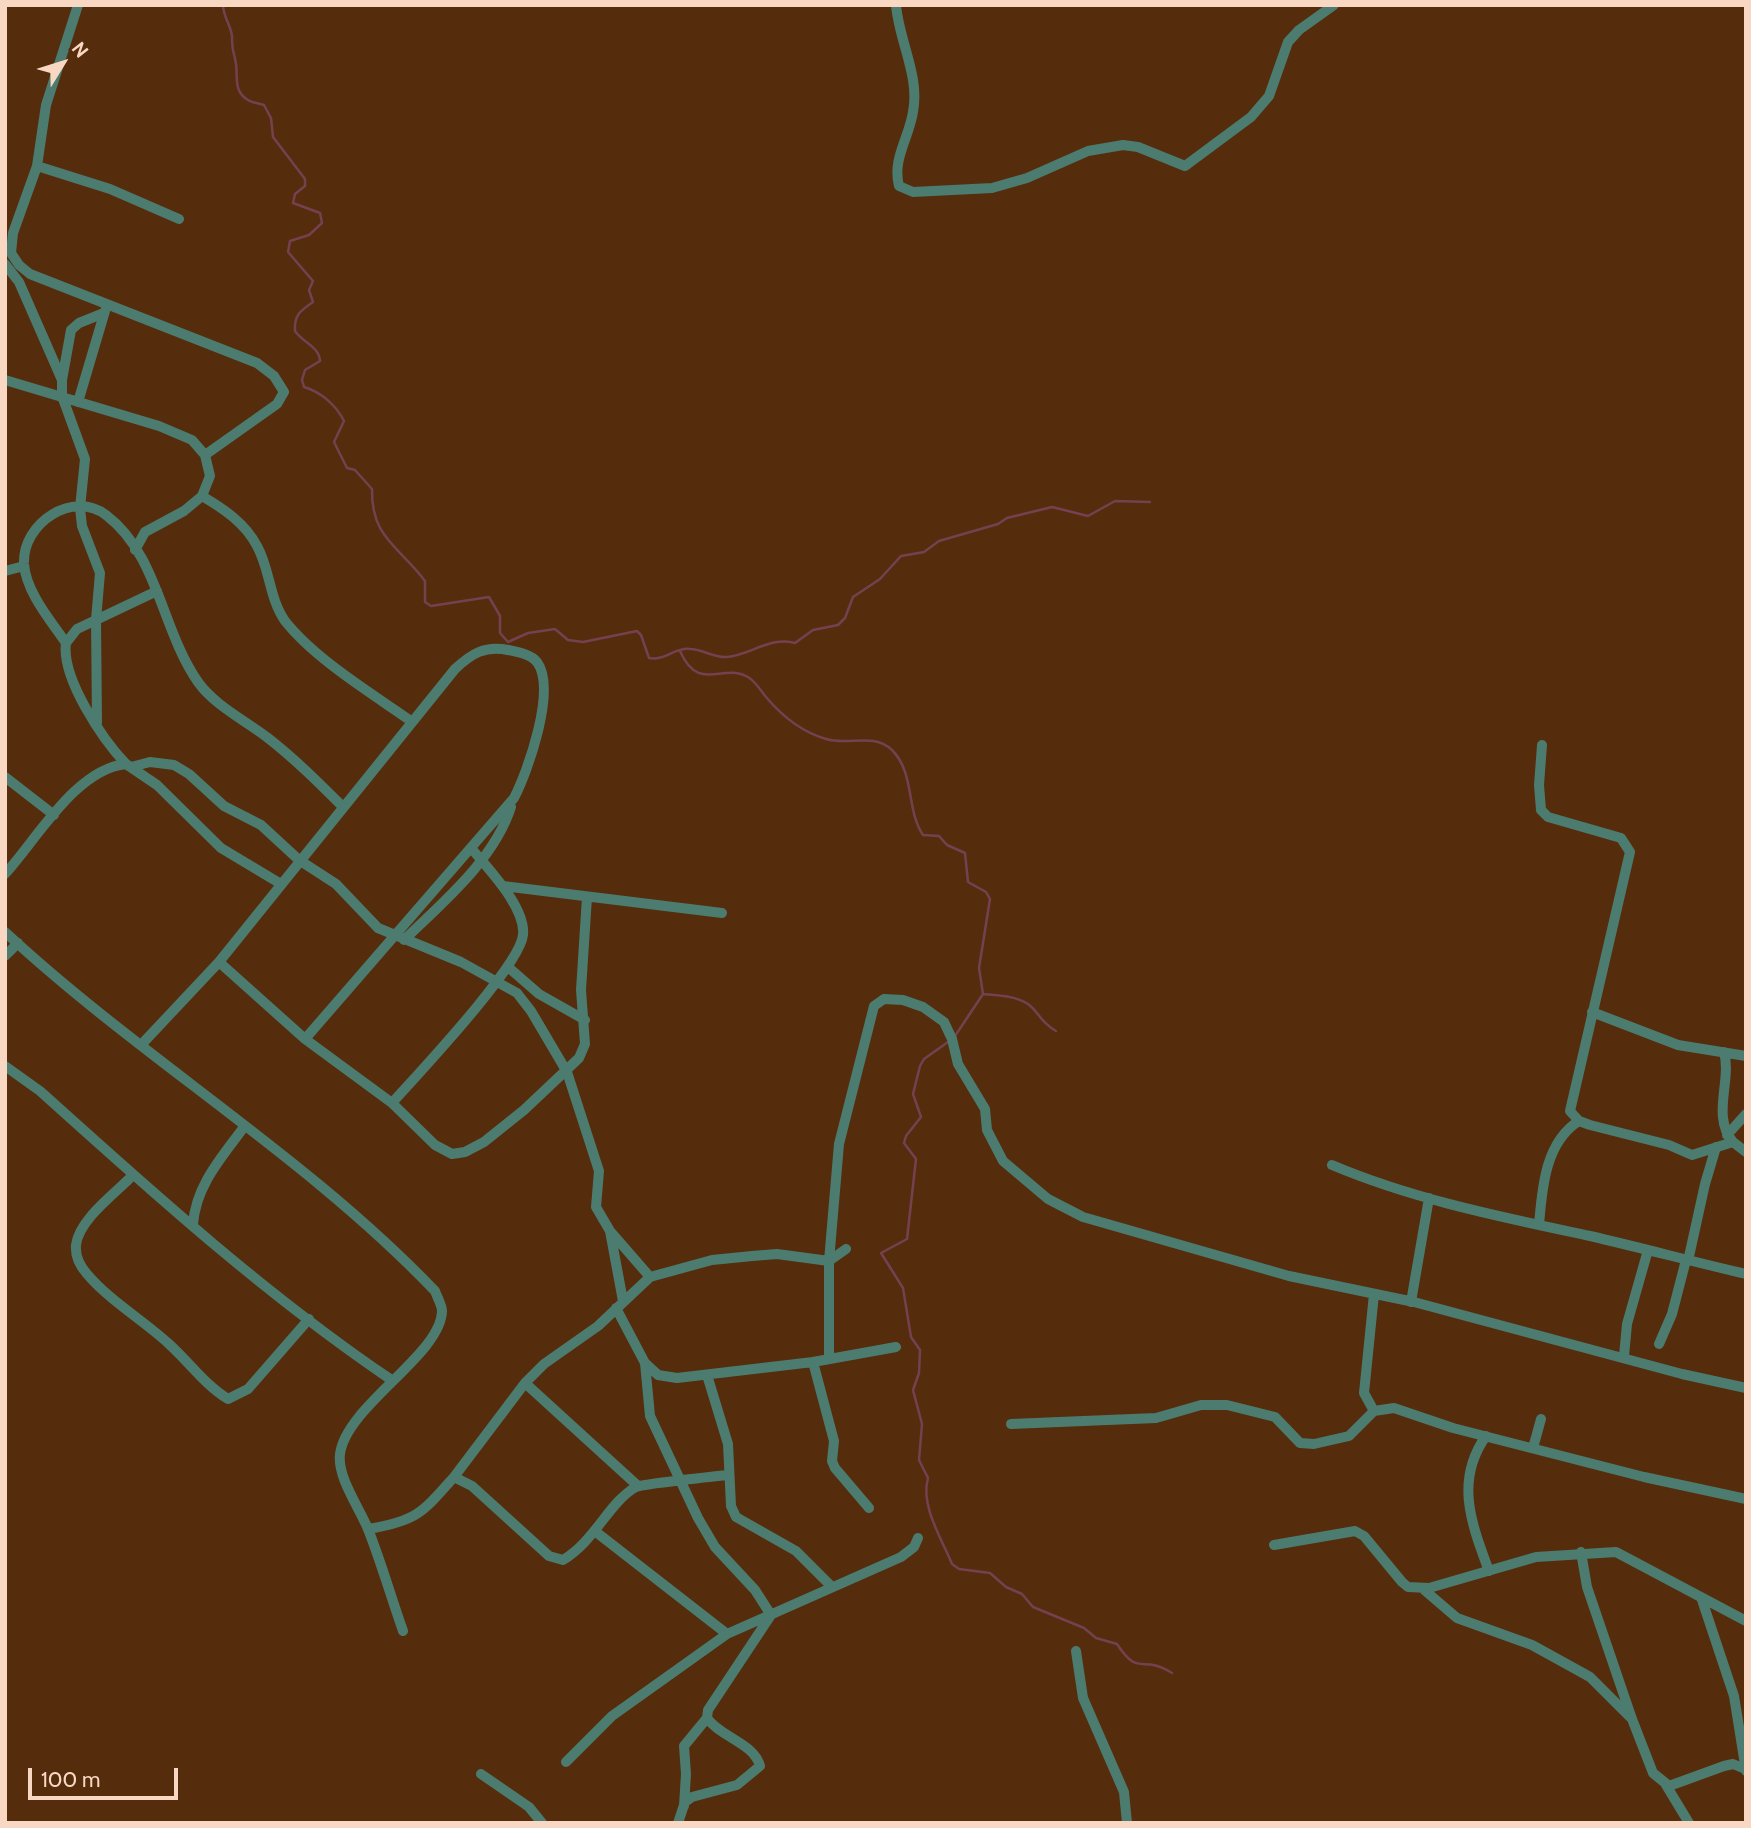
<!DOCTYPE html>
<style>
body{margin:0}
#map{position:relative;width:1751px;height:1828px;overflow:hidden;background:#552c0c;font-family:Cabin,sans-serif}
canvas{display:block}
.frame{position:absolute;inset:0;border:7px solid #f8d8c3;pointer-events:none}
.north{position:absolute;left:28px;top:28px;width:70px;height:70px;-webkit-text-stroke:5px #552c0c;paint-order:stroke;rotate:52deg;font-size:19px;font-weight:700;line-height:28px;text-align:center;color:#f8d8c3}
.north::after{content:'';display:block;margin:auto;width:24px;height:32px;background:#f8d8c3;clip-path:polygon(50% 0,100% 100%,50% 72%,0 100%)}
.scale{position:absolute;left:28px;top:1768px;width:150px;height:32px;box-sizing:border-box;border:4px solid #f8d8c3;border-top:0;padding-left:9px;font-size:21px;line-height:24px;white-space:nowrap;color:#f8d8c3;-webkit-text-stroke:5px #552c0c;paint-order:stroke}
</style>
<div id="map">
<canvas width="1751" height="1828"></canvas>
<div class="frame"></div>
<div class="north">N</div>
<div class="scale">100 m</div>
</div>
<script>
const ctx = document.querySelector('canvas').getContext('2d');
ctx.lineJoin = 'round';
function strokePath(path, color, width, dash) {
  ctx.strokeStyle = color;
  ctx.lineWidth = width;
  ctx.lineCap = dash ? 'butt' : 'round';
  ctx.setLineDash(dash || []);
  ctx.stroke(path);
}
const stream = new Path2D(`
 M223 5C223 17 232 27 232 37 232 53 234 51 236 64 238 77 233 91 248 100 252 103 259 103 264 105L271 118 273 137 305 179V186L295 194 293 203 320 213 322 223 309 235 290 241 288 252 313 281 309 290 313 302C300 311 294 315 295 331 303 343 319 346 320 361L305 370 302 380 304 387C321 392 336 405 344 421L334 442 347 468 355 470 372 489C371 538 399 546 425 581V602L431 606 489 597 500 616V633L508 642 528 633 555 629 568 640 583 642 637 631 641 635 649 658C665 661 675 647 690 649 703 649 713 658 727 657 750 655 771 636 795 643L813 630 838 625 845 618 853 597 880 579 901 556 924 552 939 541 998 524 1007 518 1052 507 1088 516 1115 501 1150 502
 M680 651C699 694 722 662 748 677 755 681 761 691 766 697 782 716 802 732 826 739 849 746 873 732 892 750 915 773 906 810 923 835L939 836 947 845 965 853 968 882 986 892 990 899 979 968 983 994
 M955 1036 983 994C997 995 1016 996 1028 1004 1039 1012 1040 1022 1056 1031
 M948 1042 924 1059 920 1066 913 1094 921 1117 906 1136 904 1143 916 1159 907 1239 881 1253 903 1288 911 1337 920 1350 919 1373 913 1390 922 1424 919 1460 928 1478C920 1506 942 1539 952 1564L959 1569 990 1573 1006 1587 1022 1594 1033 1607 1084 1628 1096 1638 1117 1644C1140 1679 1141 1653 1172 1673`);
const minor = new Path2D(`
 M78 5 46 105 37 166 13 233 11 253 19 265 30 274 257 363 274 376 284 392 277 404 205 455
 M896 5C899 41 920 76 913 112 909 138 892 159 899 186L913 192 992 188 1027 178 1088 151 1123 145 1138 147 1185 166 1251 117 1269 96 1288 42 1299 30 1334 5
 M37 166 110 189 179 219
 M5 264 19 282 62 380
 M5 380 159 426 192 440 205 455 210 476 202 496 184 511 145 532 135 550
 M78 402 105 311
 M202 496C224 509 245 523 257 546 270 569 269 598 285 621 315 659 371 693 411 721
 M5 571 24 566
 M66 643C51 621 26 592 24 564 22 523 73 490 106 515 158 554 162 631 198 682 214 705 246 721 268 738 295 759 319 783 343 807
 M97 723 96 620 100 573 82 526 80 508 85 459 62 396V380L71 330 79 323 104 313
 M1542 745 1539 785 1541 810 1548 817 1621 838 1630 852 1570 1111 1579 1121 1590 1125 1669 1145 1692 1155 1733 1142 1746 1152
 M126 764C103 740 61 678 66 643L77 629 157 591
 M131 767 150 762 174 765 189 774 224 806 261 825 299 860 336 884 378 928 461 962 517 993 531 1011 567 1072 599 1171 596 1207 610 1231 650 1277
 M5 777 54 815
 M5 874C37 839 76 769 126 764L157 785 221 848 281 884
 M503 886 722 913
 M5 932C142 1059 306 1156 435 1291 437 1297 442 1305 442 1311 441 1355 346 1406 340 1454 337 1477 359 1507 368 1529 381 1562 391 1597 403 1631
 M404 940C443 902 494 860 511 807
 M5 956 18 943
 M219 962 305 1039 392 1103 435 1145 452 1154 465 1152 484 1142 524 1110 579 1058 585 1044 581 990 587 897
 M508 967 539 994 585 1020
 M1592 1012 1678 1045 1746 1056
 M141 1045 219 962 455 669C471 654 485 645 508 650 517 652 531 654 537 662 557 689 528 771 514 798L305 1039
 M1724 1052C1732 1081 1711 1116 1733 1142
 M5 1066 40 1091C152 1192 267 1296 393 1381
 M392 1103C417 1075 520 966 523 935 526 907 488 869 472 849
 M1727 1135 1746 1114
 M1332 1165C1415 1200 1502 1217 1590 1236 1642 1248 1694 1262 1746 1274
 M133 1175C116 1193 79 1219 76 1245 75 1256 80 1266 87 1274 110 1301 143 1320 169 1344 189 1362 205 1385 228 1399L248 1389 309 1319
 M193 1224C196 1185 222 1157 244 1127
 M1539 1225C1542 1189 1545 1142 1579 1121
 M610 1231 623 1301
 M1688 1261 1705 1184 1716 1147
 M1411 1302 1429 1198
 M616 1308 645 1363 658 1375 677 1378 813 1362 896 1347
 M1659 1344 1672 1314 1686 1260
 M1624 1356 1627 1324 1648 1250
 M829 1359V1261L839 1144 874 1006 884 999 903 1000 923 1007 944 1022 952 1039 958 1064 985 1109 987 1130 1003 1161 1048 1199 1083 1217 1289 1276 1414 1302 1682 1374 1746 1388
 M813 1362 834 1441 832 1461 835 1468 869 1508
 M645 1363 650 1416 698 1518 715 1547 755 1590 771 1615 708 1710 707 1718C720 1737 754 1743 760 1766L737 1785 692 1797 685 1802 678 1823
 M707 1375 728 1444 731 1506 736 1517 796 1551 832 1587
 M525 1383 638 1486
 M1374 1411 1364 1393 1374 1294
 M1011 1424 1156 1418 1201 1405H1227L1275 1417 1300 1443 1314 1444 1349 1436 1374 1411 1394 1408 1453 1428 1644 1477 1746 1499
 M1486 1436C1454 1481 1472 1525 1489 1571
 M1533 1448 1541 1419
 M454 1477 525 1383 544 1364 598 1326 650 1277 712 1260 752 1256 777 1254 829 1261 846 1249
 M368 1529C417 1521 422 1513 454 1477L472 1486 549 1556 563 1560C595 1541 609 1502 636 1487 643 1484 717 1476 729 1475
 M596 1532 727 1634
 M1274 1545 1355 1531 1364 1536 1402 1582 1408 1587 1429 1588 1536 1557 1616 1552 1746 1621
 M1581 1552 1587 1587 1632 1719 1653 1773 1669 1786 1724 1766 1733 1764 1745 1769
 M1422 1588 1457 1618 1532 1645 1590 1677 1630 1717
 M1701 1597 1734 1696 1746 1771
 M1076 1651 1083 1698 1124 1792 1127 1823
 M566 1762 612 1716 727 1634 901 1557 914 1547 918 1538
 M481 1774 529 1807 542 1823
 M1666 1785 1689 1823
 M684 1806 686 1774 684 1746 707 1718`);
strokePath(stream, '#754151', 2.5);
strokePath(minor, '#4c7c6f', 10);
</script>
